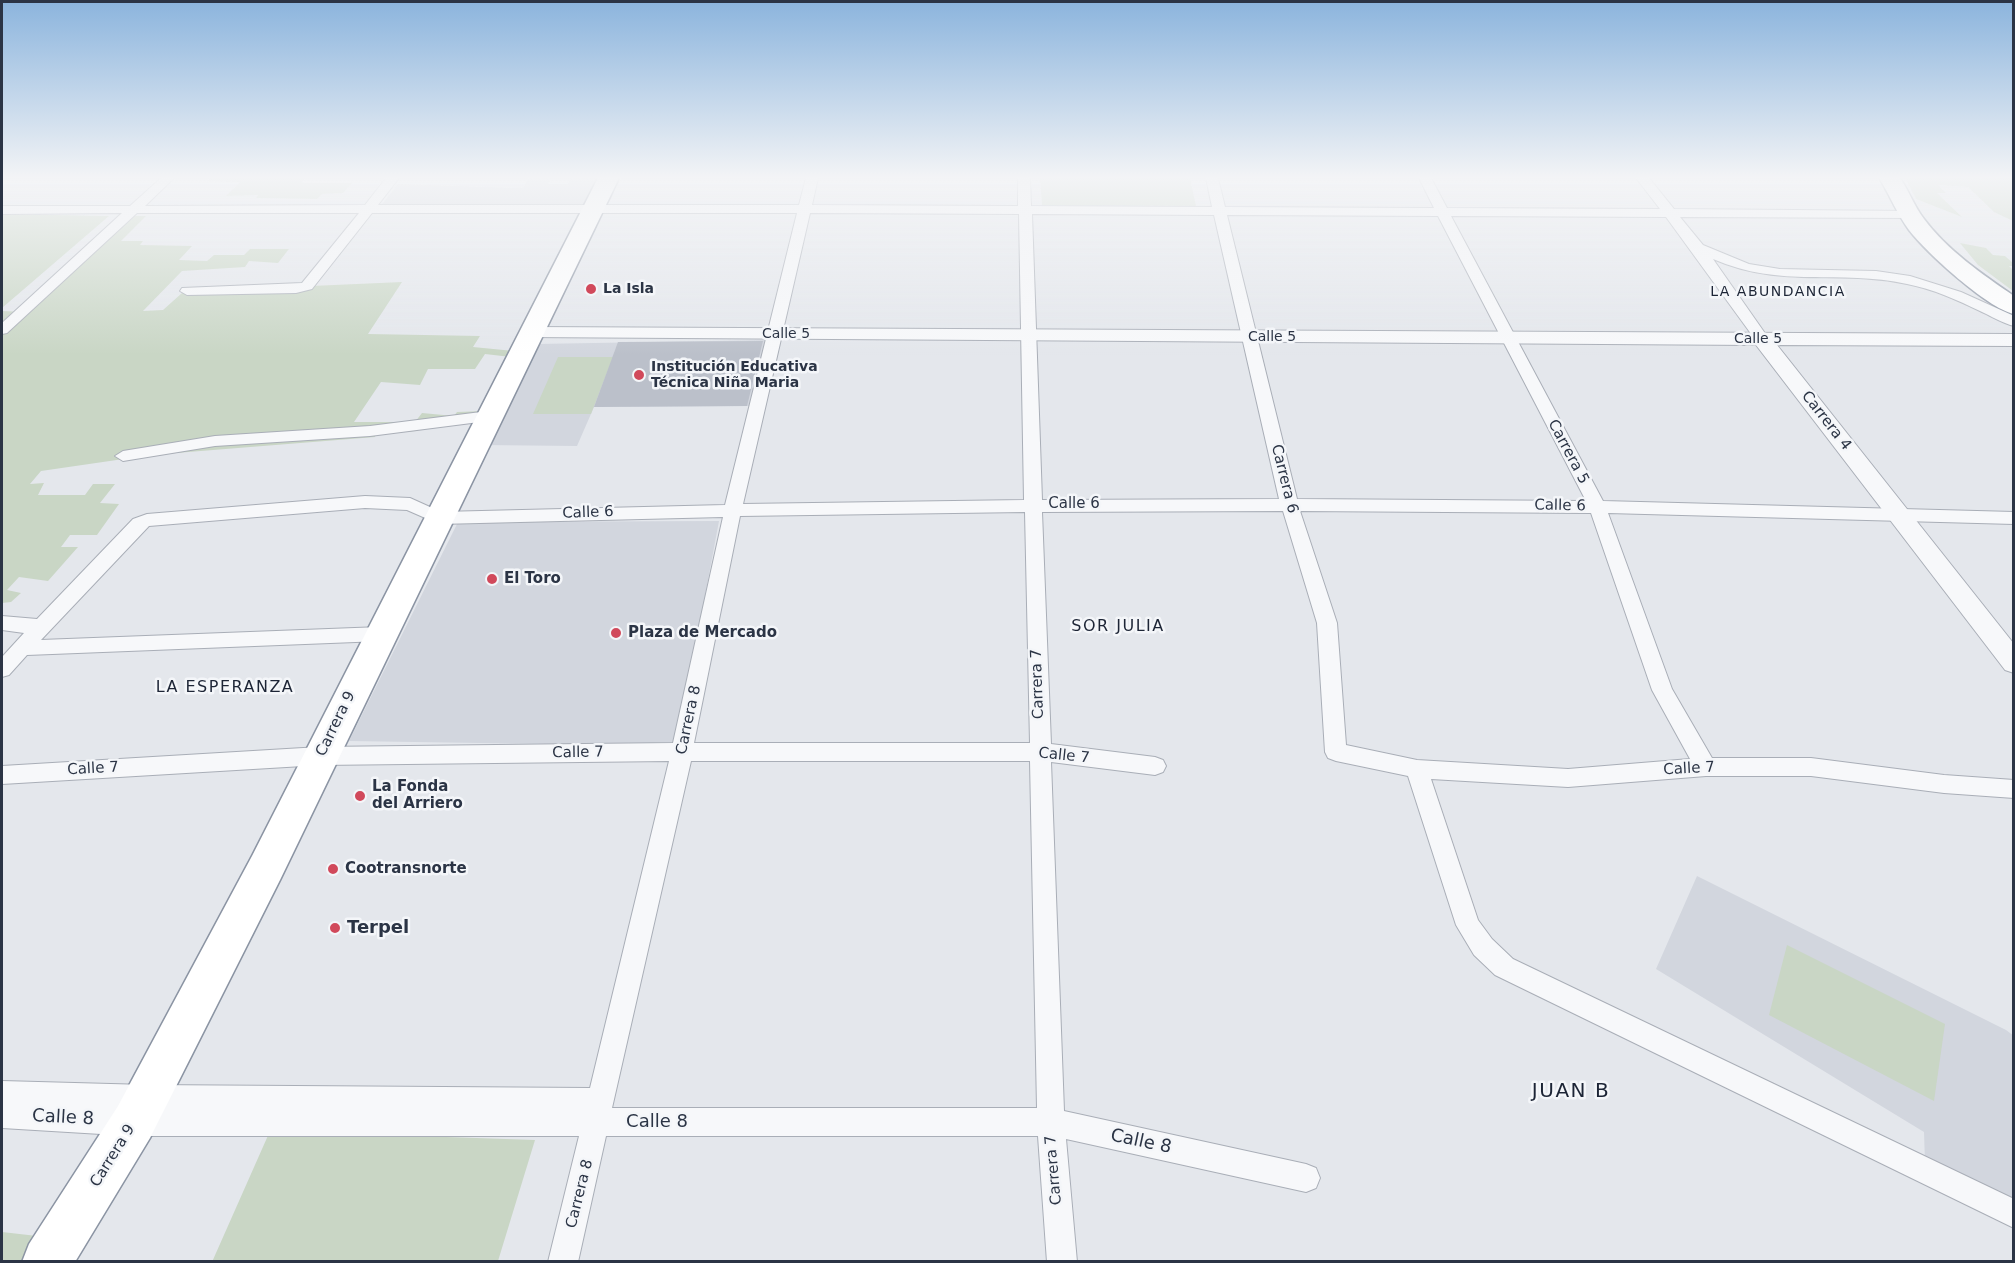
<!DOCTYPE html>
<meta charset="utf-8">
<style>
body{margin:0}
#map{position:relative;width:2015px;height:1263px;overflow:hidden;background:#e4e7ec;font-family:"DejaVu Sans",sans-serif}
canvas{display:block}
.frame{position:absolute;inset:0;border:3px solid #2b3445;pointer-events:none}
</style>
<div id="map">
<canvas width="2015" height="1263"></canvas>
<div class="frame"></div>
</div>
<script>
const ctx = document.querySelector('canvas').getContext('2d');
ctx.lineJoin = 'round';
function paint(path, color) {
  ctx.fillStyle = color;
  ctx.fill(path, 'evenodd');
}
function strokePath(path, color, width, dash) {
  ctx.strokeStyle = color;
  ctx.lineWidth = width;
  ctx.lineCap = dash ? 'butt' : 'round';
  ctx.setLineDash(dash || []);
  ctx.stroke(path);
}
function label(font, color, halo, rows, align = 'center') {
  ctx.font = font + ' "DejaVu Sans",sans-serif';
  ctx.lineWidth = 5;
  ctx.setLineDash([]);
  ctx.textBaseline = 'middle';
  ctx.strokeStyle = halo;
  ctx.fillStyle = color;
  for (const [text, x, y, turn = 0] of rows) {
    ctx.save();
    ctx.translate(x, y);
    ctx.rotate((+turn || 0) * Math.PI / 180);
    ctx.textAlign = isNaN(turn) ? turn : align;
    if (halo) ctx.strokeText(text, 0, 0);
    ctx.fillText(text, 0, 0);
    ctx.restore();
  }
}
const built = new Path2D(`
 M529 178H551L548 184H568L571 178H604L590 204 379 208 398 184 523 188Z
 M768 340 750 406 594 407 577 446 482 445 535 344Z
 M719 521 677 746 349 741 458 522Z
 M1697 876 2006 1030 2014 1036 2013 1201 1925 1163 1924 1132 1656 969Z`);
const green = new Path2D(`
 M210 178H305L302 183H352L343 193 322 194 317 199 256 198 258 195 226 196 240 182 208 181Z
 M1040 178H1190L1196 206 1042 205Z
 M1905 178H2013V221L1994 212 1968 187 1938 185 1946 193H1937L1962 217 1916 199Z
 M2 214 109 216 2 308Z
 M125 216H146L121 241H143L140 245 192 246 179 260 207 261 214 255H244L250 249H289L278 263 249 261 245 267 182 271 143 311 163 310 182 293 307 290 311 286 402 282 368 334 480 336 473 347 514 351 511 357 485 354 475 369H428L420 385 381 382 354 422H415L422 413 454 416 457 412 485 411 482 421 422 427 417 431 376 433 375 437 151 455 41 471 30 484 44 483 38 495H85L93 484H115L100 503 119 504 97 535H70L61 547H78L48 581 19 577 7 590 21 593 11 602 2 603V311L26 312Z
 M1960 243 1986 248 1993 255 2005 256 2013 263V266H2009L2013 270V291L1978 265Z
 M558 357H613L591 414H533Z
 M1787 945 1945 1024 1934 1101 1769 1015Z
 M270 1131 535 1140 498 1261 212 1262Z
 M2 1232 37 1236 22 1261H2Z`);
const building = new Path2D(`
 M763 341 747 406 594 407 618 342Z`);
const minor = new Path2D(`
 M161 178H174L145 206 365 205 386 178H399L378 205H799L806 178H818L812 205 1018 206V178H1030L1031 206 1212 207 1206 178H1218L1225 207 1434 208 1419 178H1431L1447 208 1660 209 1636 178H1649L1674 209 1914 211V217L1909 218 1680 217 1703 245 1749 264 1780 269 1876 271 1910 276 1961 292 2014 316V326C2002 323 1991 316 1980 311 1957 300 1933 289 1907 284 1839 269 1781 289 1713 259L1769 339 1762 343 1757 342 1666 217 1451 216 1603 501 2014 512V524L1608 513 1672 689 1712 758H1811L1944 775 2014 780V798L1944 793 1811 776H1706L1568 787 1431 779 1478 920 1492 939 1513 959 2014 1199V1228L1495 975 1474 955 1456 925 1408 776 1336 761 1328 758 1325 752 1317 623 1283 511 1042 512 1051 744 1155 757 1163 760 1166 766 1163 772 1155 775 1051 762 1064 1111 1306 1164 1316 1168 1320 1178 1316 1188 1306 1192 1066 1139 1077 1262H1047L1038 1136H606L578 1262H548L579 1136H134L2 1128V1081L147 1085 590 1088 669 761 320 765 2 784V766L320 747 673 743 723 517 439 524 407 510 365 508 149 526 41 640 381 627 388 629 391 634 388 639 381 641 27 655 9 675 2 677V657L24 633 2 630V616L37 619 133 519 147 514 365 496 410 498 441 512 725 505 797 213H372L312 289 296 293 187 295 180 291 182 288 302 283 359 213H137L7 333 2 334V323L122 213 2 214V206H130ZM810 213 1019 214 1024 500 743 504ZM1032 214 1214 215 1279 499 1042 500ZM1227 215 1438 216 1586 501 1297 499ZM1300 511 1591 513 1652 690 1690 759 1568 769 1417 760 1346 745 1337 623ZM1025 512 1030 743H694L740 516ZM691 761H1030L1037 1108H612Z
 M489 411 497 416 495 420 370 436 215 446 123 461 115 456 123 451 215 436 370 426Z`);
const tertiary = new Path2D(`
 M531 327 2014 334V346L1777 345 2014 644V673L2005 670 1756 345 524 337 521 333Z`);
const trunk = new Path2D(`
 M598 178H619L280 880 150 1138 75 1262H22L29 1244 118 1106 252 856Z
 M1879 178H1900C1909 191 1914 206 1924 219 1947 250 1982 274 2014 296V314C1987 308 1927 253 1909 230 1897 214 1890 195 1879 178Z`);
const markers = [
 [591,289,6,"#d1495b"],
 [639,375,6,"#d1495b"],
 [492,579,6,"#d1495b"],
 [616,633,6,"#d1495b"],
 [360,796,6,"#d1495b"],
 [333,869,6,"#d1495b"],
 [335,928,6,"#d1495b"]
];
const farPoinames = [
 ["La Isla",603,289],
 ["Institución Educativa",651,367],
 ["Técnica Niña Maria",651,383]
];
const farNeighbourhoodnames = [
 ["LA ABUNDANCIA",1778,292]
];
const farStreetnames = [
 ["Calle 5",786,334],
 ["Calle 5",1272,337],
 ["Calle 5",1758,339]
];
const streetNames = [
 ["Carrera 4",1826,421,52],
 ["Carrera 5",1568,452,62],
 ["Carrera 6",1284,479,76],
 ["Calle 6",1074,504],
 ["Calle 6",1560,506,1],
 ["Calle 6",588,513,-2],
 ["Carrera 7",1038,684,-92],
 ["Carrera 8",689,720,-78],
 ["Carrera 9",336,724,-64],
 ["Calle 7",578,753,-1],
 ["Calle 7",1064,756,6],
 ["Calle 7",93,769,-3],
 ["Calle 7",1689,769,-3],
 ["Carrera 9",113,1156,-58],
 ["Carrera 7",1054,1170,-95],
 ["Carrera 8",580,1194,-76]
];
const poiNames = [
 ["El Toro",504,579],
 ["Plaza de Mercado",628,633],
 ["La Fonda",372,787],
 ["del Arriero",372,804],
 ["Cootransnorte",345,869]
];
const neighbourhoodNames = [
 ["SOR JULIA",1118,627],
 ["LA ESPERANZA",225,688]
];
const nearPoinames = [
 ["Terpel",347,928]
];
const nearStreetnames = [
 ["Calle 8",63,1118,3],
 ["Calle 8",657,1122],
 ["Calle 8",1141,1142,12]
];
const nearNeighbourhoodnames = [
 ["JUAN B",1571,1092]
];
paint(built, '#d2d6de');
paint(green, '#c9d6c5');
paint(building, '#bbc0ca');
strokePath(minor, '#a9aeb7', 2);
strokePath(tertiary, '#a9aeb7', 2);
strokePath(trunk, '#8b94a3', 3);
paint(minor, '#f7f8fa');
paint(tertiary, '#f7f8fa');
paint(trunk, '#fff');
const sky = ctx.createLinearGradient(0, 0, 0, 355);
sky.addColorStop(0, '#8bb4dd');
sky.addColorStop(0.5, '#f3f4f6');
sky.addColorStop(1, '#f3f4f600');
ctx.fillStyle = sky;
ctx.fillRect(0, 0, 2015, 355);
for (const [x, y, r, color] of markers) {
  const dot = new Path2D();
  dot.arc(x, y, r, 0, 2 * Math.PI);
  ctx.fillStyle = color;
  ctx.fill(dot);
  strokePath(dot, '#f4f6f9', 2);
}
label('bold 14px', '#2b3445', '#f4f6f9', farPoinames, 'left');
ctx.letterSpacing = '1.5px';
label('14px', '#1d2536', '#f4f6f9', farNeighbourhoodnames);
ctx.letterSpacing = '0px';
label('14px', '#2b3445', '#f4f6f9', farStreetnames);
label('15px', '#2b3445', '#f4f6f9', streetNames);
label('bold 15px', '#2b3445', '#f4f6f9', poiNames, 'left');
ctx.letterSpacing = '1.5px';
label('16px', '#1d2536', '#f4f6f9', neighbourhoodNames);
ctx.letterSpacing = '0px';
label('bold 18px', '#2b3445', '#f4f6f9', nearPoinames, 'left');
label('18px', '#2b3445', '#f4f6f9', nearStreetnames);
ctx.letterSpacing = '1.5px';
label('20px', '#1d2536', '#f4f6f9', nearNeighbourhoodnames);
ctx.letterSpacing = '0px';
</script>
